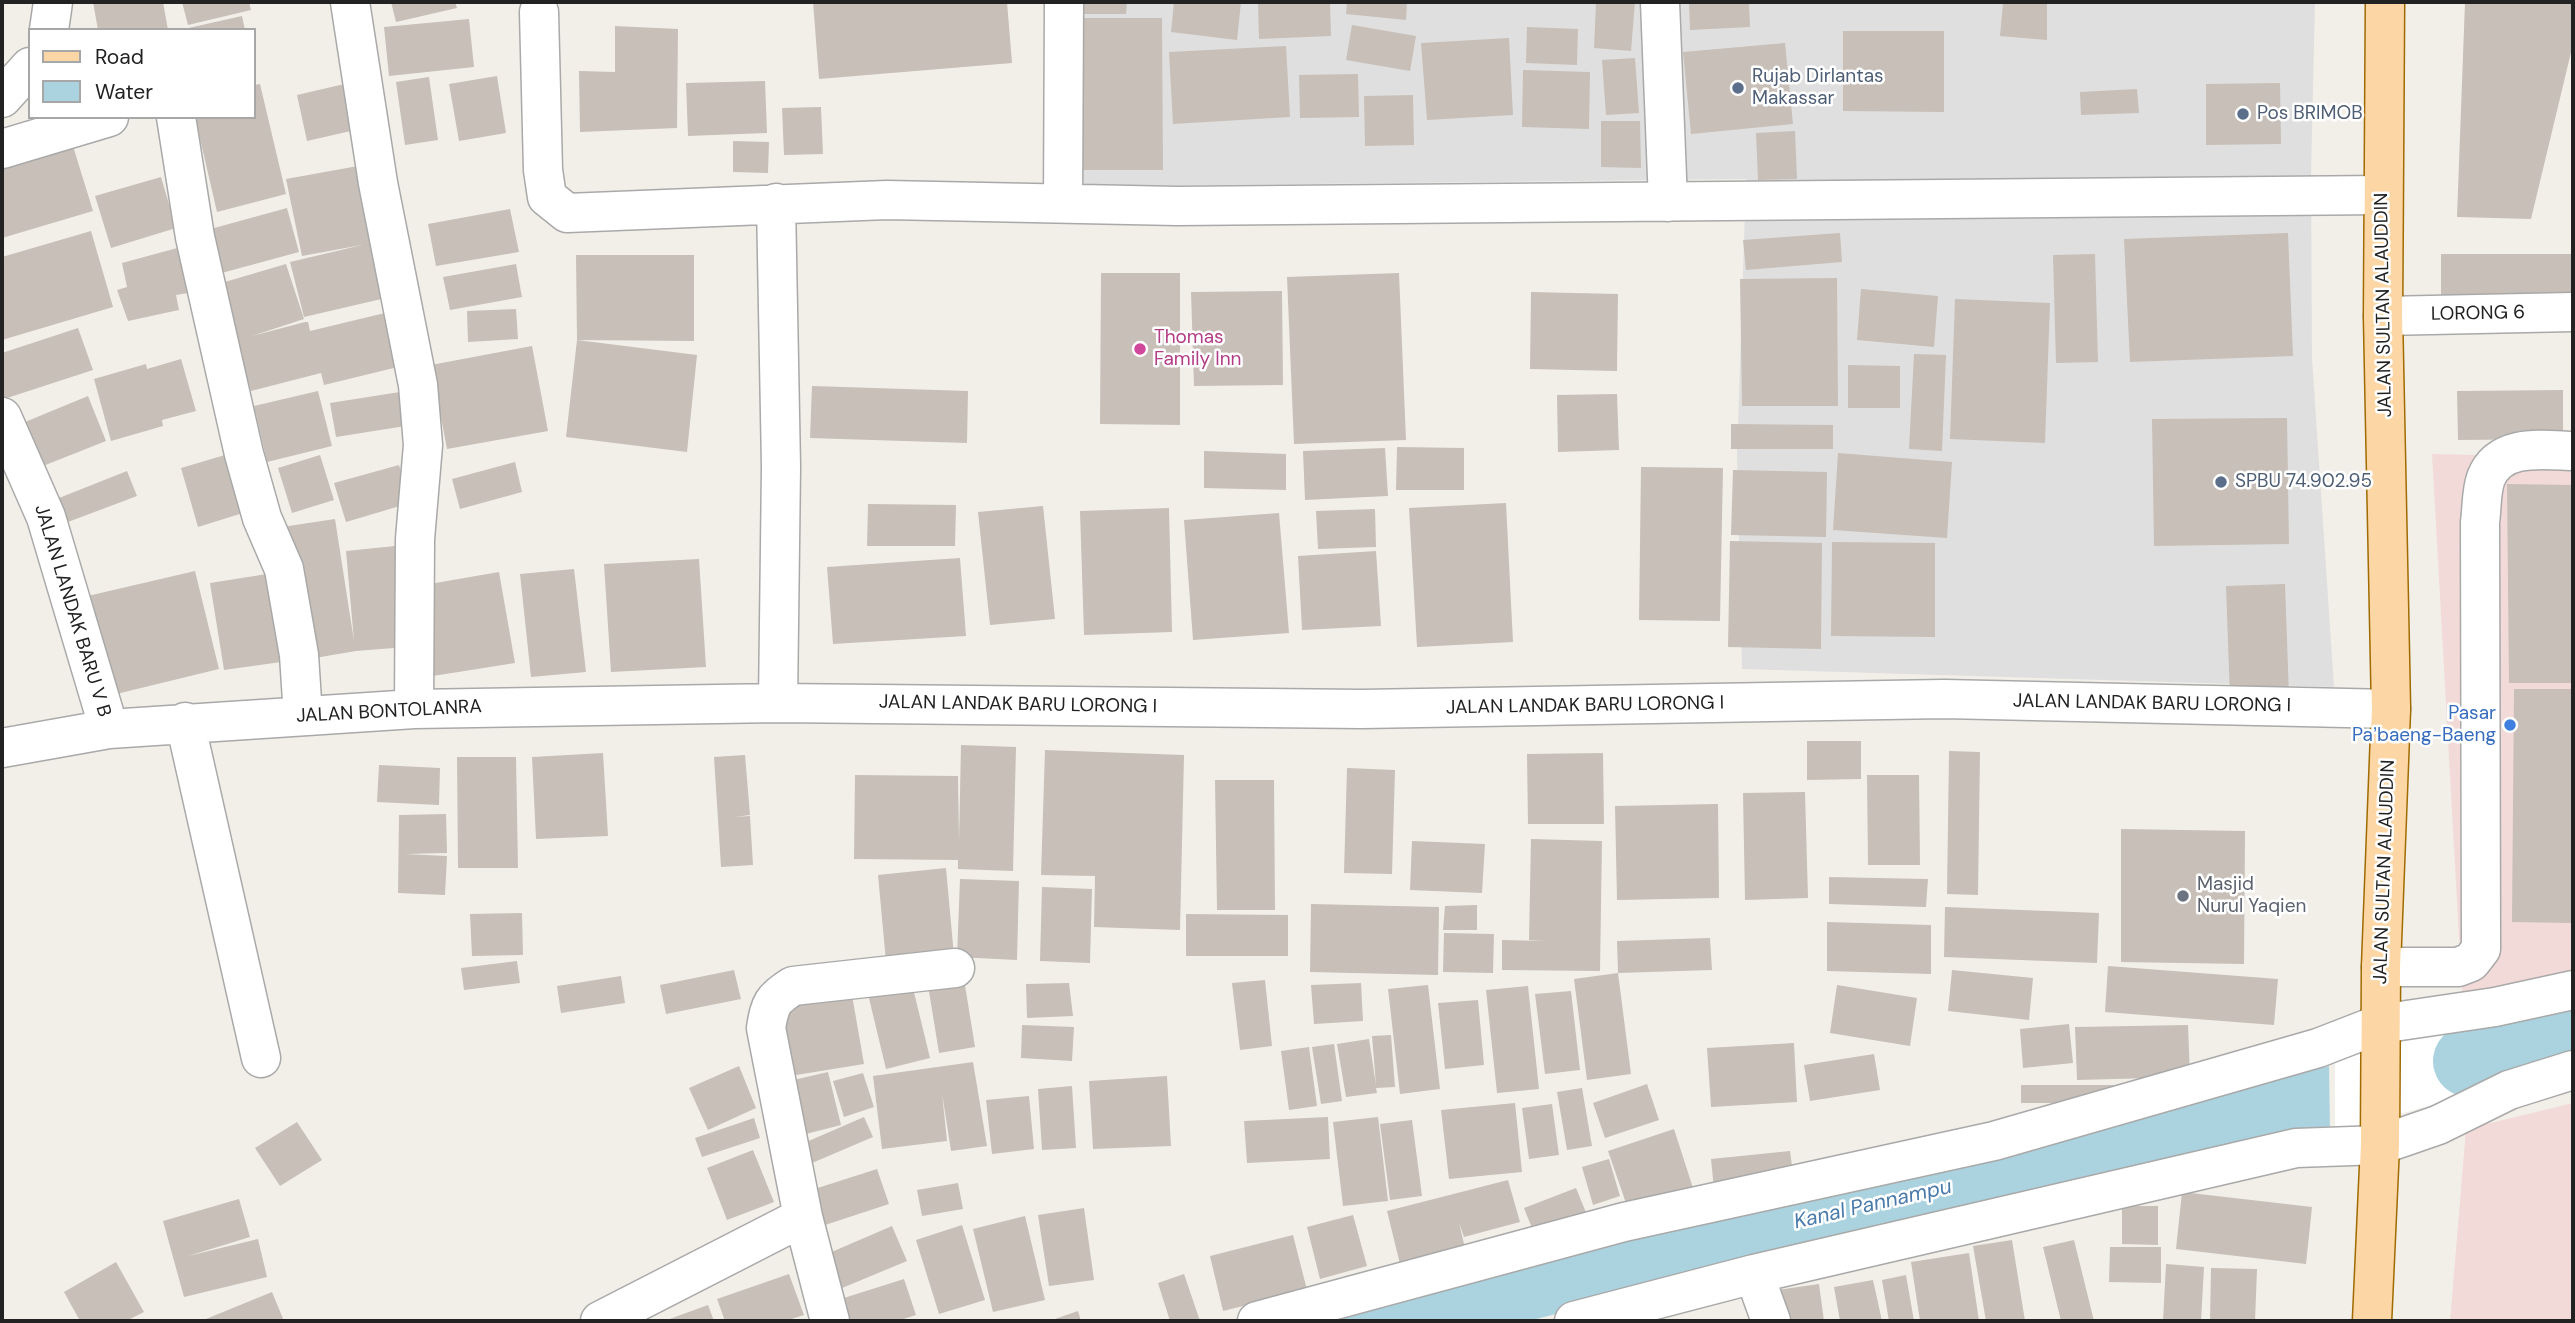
<!DOCTYPE html>
<meta charset="utf-8">
<style>
body{margin:0}
#map{position:relative;width:2575px;height:1323px;overflow:hidden;background:#f2efe9;font-family:"DM Sans",sans-serif}
canvas{display:block}
.frame{position:absolute;inset:0;border:4px solid #222;pointer-events:none}
.legend{position:absolute;left:28px;top:28px;width:228px;height:91px;box-sizing:border-box;background:#fff;border:2px solid #a7a7a7;margin:0;padding:9px 12px;list-style:none;font-size:21px;color:#222}
.legend li{display:flex;align-items:center;gap:14px;height:35px}
.legend b{width:35px;border:2px solid #a7a7a7}
</style>
<div id="map">
<canvas width="2575" height="1323"></canvas>
<div class="frame"></div>
<ul class="legend">
<li><b style="height:9px;background:#fcd6a4"></b>Road</li>
<li><b style="height:19px;background:#aad3df"></b>Water</li>
</ul>
</div>
<script>
const ctx = document.querySelector('canvas').getContext('2d');
ctx.lineJoin = 'round';
function paint(path, color) {
  ctx.fillStyle = color;
  ctx.fill(path, 'evenodd');
}
function strokePath(path, color, width, dash) {
  ctx.strokeStyle = color;
  ctx.lineWidth = width;
  ctx.lineCap = dash ? 'butt' : 'round';
  ctx.setLineDash(dash || []);
  ctx.stroke(path);
}
function label(font, color, halo, rows, align = 'center') {
  ctx.font = font + ' "DM Sans",sans-serif';
  ctx.lineWidth = 5;
  ctx.setLineDash([]);
  ctx.textBaseline = 'middle';
  ctx.strokeStyle = halo;
  ctx.fillStyle = color;
  for (const [text, x, y, turn = 0] of rows) {
    ctx.save();
    ctx.translate(x, y);
    ctx.rotate((+turn || 0) * Math.PI / 180);
    ctx.textAlign = isNaN(turn) ? turn : align;
    if (halo) ctx.strokeText(text, 0, 0);
    ctx.fillText(text, 0, 0);
    ctx.restore();
  }
}
const residential = new Path2D(`
 M1053 2H2315L2311 176 2312 358 2334 687 1742 669 1737 457 1746 179 1051 187Z`);
const commercial = new Path2D(`
 M2432 454 2573 457V994L2463 1009Z
 M2573 1103V1321H2450L2466 1129Z`);
const water = new Path2D(`
 M2573 1015V1056L2475 1083 2474 1039Z
 M2329 1066 2330 1130 1837 1244 1528 1321H1295L1778 1205Z`);
const pier = new Path2D(`
 M2463 1024 2464 1096 2335 1132V1061Z`);
const river = new Path2D(`
 M2469 1061 2573 1034`);
const building = new Path2D(`
 M93 2H163L168 30H98Z
 M182 2H249L251 10 188 25Z
 M391 2H455L457 8 396 22Z
 M813 2H1007L1012 63 819 79Z
 M1080 2H1127L1126 14H1080Z
 M1174 2H1241L1237 40 1171 32Z
 M1258 2H1330L1331 36 1259 39Z
 M1347 2H1407L1406 20 1346 14Z
 M1596 2H1635L1631 51 1594 48Z
 M1689 2H1749L1750 27 1690 30Z
 M2044 2H2047V40L2000 36 2003 3Z
 M2465 2H2573V44L2531 219 2457 217Z
 M242 16 245 30H184V29Z
 M1077 18H1162L1163 170H1078Z
 M469 19 474 67 389 76 384 27Z
 M1352 25 1416 36 1410 71 1346 60Z
 M615 26 678 29 677 128 580 132 579 71 615 72Z
 M1527 27 1578 29 1577 65 1526 63Z
 M1843 31H1944V112L1843 111Z
 M1509 38 1513 115 1427 120 1421 43Z
 M1785 43 1793 124 1691 134 1683 52Z
 M1286 46 1290 117 1173 124 1169 52Z
 M1635 58 1639 113 1606 115 1602 60Z
 M1523 70 1590 72 1589 129 1522 127Z
 M1358 74 1359 117 1300 118 1299 75Z
 M497 76 506 133 459 141 449 84Z
 M429 77 438 140 405 145 396 82Z
 M765 81 767 133 688 136 686 83Z
 M353 82 364 128 307 141 297 95Z
 M2280 83 2281 144 2206 145V84Z
 M260 84 286 194 217 212 195 117H254V85Z
 M2137 89 2139 113 2081 115 2080 92Z
 M1413 95 1414 145 1365 146 1364 96Z
 M821 107 823 154 784 155 782 108Z
 M1601 121H1640L1641 168 1601 167Z
 M1795 131 1797 179 1758 180 1756 133Z
 M733 141 769 142 768 173 733 172Z
 M73 146 93 211 2 238V167Z
 M358 166 390 297 304 317 290 262 362 245 302 256 286 179Z
 M161 177 176 228 111 248 95 196Z
 M287 208 299 252 218 274 207 230Z
 M510 209 519 252 436 266 428 224Z
 M91 231 113 307 2 340V257Z
 M1840 233 1842 262 1746 270 1743 240Z
 M2288 233 2293 356 2130 362 2124 239Z
 M181 247 194 292 176 295 179 310 128 321 117 290 127 287 122 263Z
 M2095 254 2098 362 2056 363 2053 255Z
 M2441 254H2572L2573 306 2441 307Z
 M576 255H694V341L577 340Z
 M286 264 304 319 252 336 305 322H308L310 331 389 312 402 366 324 385 321 373 251 391 218 284Z
 M516 264 522 297 450 310 443 277Z
 M1101 273H1180V425L1100 424Z
 M1399 273 1406 440 1294 444 1287 277Z
 M1837 278 1838 406H1742L1740 279Z
 M1861 289 1938 296 1934 347 1857 340Z
 M1282 291 1283 385 1194 386 1191 292Z
 M1531 292 1618 294 1617 371 1530 369Z
 M1955 299 2050 303 2045 443 1950 439Z
 M516 309 518 339 468 342 467 311Z
 M78 328 93 370 4 399 2 392V353Z
 M577 340 697 355 687 452 566 437Z
 M532 346 548 431 447 449 431 365Z
 M1914 354 1946 355 1942 451 1909 449Z
 M181 359 196 411 162 420 163 426 111 441 94 379 146 364 147 369Z
 M1848 365 1900 366V408H1848Z
 M812 386 968 391 967 443 810 438Z
 M2563 390V439L2458 440 2457 391Z
 M318 391 332 446 267 462 254 406Z
 M406 391 412 425 336 437 330 403Z
 M1617 394 1619 450 1558 452 1557 395Z
 M88 396 106 441 43 466 25 422Z
 M2287 418 2289 544 2154 546 2152 419Z
 M1731 424 1833 425V449H1731Z
 M1397 447 1464 448V490H1396Z
 M1385 448 1388 496 1305 500 1303 451Z
 M1204 451 1286 454V490L1204 488Z
 M1838 453 1952 462 1947 538 1833 530Z
 M225 455 243 513 198 527 181 468Z
 M320 455 334 500 292 513 278 468Z
 M515 462 522 492 460 509 452 479Z
 M399 465 410 503 346 522 334 483Z
 M1641 467 1723 468 1720 621 1639 620Z
 M1733 470 1827 472 1826 537 1731 535Z
 M127 471 137 496 68 522 59 498Z
 M2507 484 2573 485V683H2509Z
 M1506 503 1513 642 1417 647 1409 508Z
 M868 504 956 505 955 546H867Z
 M1043 506 1055 619 990 625 978 512Z
 M1169 508 1172 632 1084 635 1080 511Z
 M1375 509 1376 547 1318 549 1316 511Z
 M1279 513 1289 633 1193 640 1184 520Z
 M335 519 354 641 346 551 395 546 407 647 356 651 303 660 282 527Z
 M1730 541 1822 543 1821 649 1728 647Z
 M1832 542 1935 543V637L1831 636Z
 M1376 551 1381 626 1302 630 1298 556Z
 M960 558 966 636 833 644 827 567Z
 M699 559 706 667 611 672 604 564Z
 M574 569 586 672 531 677 520 574Z
 M195 571 219 669 104 697 79 598Z
 M499 572 515 663 433 676 418 586Z
 M267 574 281 662 224 670 210 583Z
 M2285 584 2289 696 2230 698 2226 586Z
 M2514 689H2573V923L2512 922Z
 M1807 741H1861V779L1807 780Z
 M961 745 1016 747 1013 871 958 869V860L854 859 855 775 958 776 959 842Z
 M1045 750 1184 755 1180 930 1094 927 1095 876 1041 875Z
 M1949 751 1980 752 1978 895 1947 894Z
 M603 753 608 836 536 839 532 757Z
 M1603 753 1604 824H1528L1527 754Z
 M745 755 750 815 734 817 750 816 753 865 721 867 714 757Z
 M457 757H516L518 868H458Z
 M379 765 440 768 439 805 377 802Z
 M1347 768 1395 770 1392 874 1344 873Z
 M1867 775H1919L1920 865H1868Z
 M1215 780H1274L1275 910H1217Z
 M1805 792 1808 898 1745 900 1743 793Z
 M1718 804 1719 898 1617 900 1615 806Z
 M446 814 447 853 405 854 447 856 445 895 398 893 399 815Z
 M2121 829 2245 831 2244 964 2121 962Z
 M1531 839 1602 841 1600 971 1502 970V940L1547 941 1529 940Z
 M1412 841 1485 844 1482 893 1410 890Z
 M946 868 954 956 886 962 878 875Z
 M1829 877 1928 879 1926 907 1829 904Z
 M960 879 1019 881 1017 960 957 957Z
 M1042 887 1092 889 1090 963 1040 961Z
 M1311 904 1439 907 1438 975 1310 972Z
 M1477 905V930H1443L1445 906Z
 M1945 907 2099 913 2097 963 1944 957Z
 M522 913 523 955 472 956 470 914Z
 M1186 914 1288 915V956H1186Z
 M1827 922 1931 925V974L1827 971Z
 M1444 933 1494 934 1493 973 1443 972Z
 M1710 938 1712 970 1618 973 1631 1074 1587 1080 1574 979 1618 973 1617 941Z
 M517 961 520 983 464 990 461 968Z
 M2108 966 2278 979 2274 1025 2105 1012Z
 M734 970 741 999 666 1014 660 985Z
 M1952 970 2033 978 2029 1020 1948 1011Z
 M963 973 975 1047 939 1053 927 979Z
 M621 976 625 1003 561 1013 557 986Z
 M911 980 930 1058 886 1069 867 990Z
 M1265 980 1272 1046 1240 1050 1232 983Z
 M1069 983 1073 1016 1027 1018 1026 984Z
 M1361 983 1363 1021 1314 1024 1311 985Z
 M1428 985 1440 1089 1400 1094 1388 989Z
 M1837 985 1917 998 1910 1046 1830 1033Z
 M1528 986 1539 1089 1497 1093 1486 990Z
 M1571 991 1580 1070 1545 1074 1535 994Z
 M852 995 864 1064 790 1076 779 1007Z
 M1478 1000 1484 1065 1445 1069 1438 1003Z
 M2069 1024 2073 1063 2023 1068 2020 1029Z
 M1022 1025 1074 1027 1072 1061 1021 1058Z
 M2188 1025 2190 1077 2077 1080 2075 1027Z
 M1391 1035 1395 1087 1376 1088 1377 1093 1346 1097 1337 1044 1369 1039 1376 1085 1372 1036Z
 M1794 1043 1797 1102 1711 1107 1707 1048Z
 M1334 1044 1342 1101 1321 1104 1312 1047Z
 M1309 1047 1317 1106 1289 1110 1281 1051Z
 M1874 1054 1880 1090 1810 1101 1804 1065Z
 M973 1062 987 1146 951 1151 942 1093 947 1141 882 1149 873 1076Z
 M739 1066 756 1108 708 1130 689 1088Z
 M828 1072 841 1125 798 1136 785 1082Z
 M863 1073 874 1107 844 1117 833 1081Z
 M1167 1076 1171 1146 1093 1149 1089 1081Z
 M1647 1084 1659 1120 1605 1138 1593 1103Z
 M2021 1085H2114V1103H2021Z
 M1072 1086 1076 1148 1042 1150 1038 1089Z
 M1582 1088 1592 1146 1567 1150 1557 1092Z
 M1029 1096 1034 1149 992 1154 986 1100Z
 M1515 1103 1522 1172 1449 1179 1441 1110Z
 M1552 1104 1559 1155 1529 1159 1522 1108Z
 M864 1117 873 1137 805 1166 797 1146Z
 M1328 1117 1330 1159 1247 1163 1244 1121Z
 M1378 1117 1388 1201 1343 1206 1333 1122Z
 M754 1118 760 1138 702 1157 695 1138Z
 M1412 1120 1422 1196 1390 1200 1380 1124Z
 M297 1122 322 1160 280 1186 255 1148Z
 M1674 1129 1693 1188 1628 1209 1608 1151Z
 M753 1150 774 1202 727 1220 707 1168Z
 M1790 1151 1794 1181 1714 1189 1711 1159Z
 M1609 1159 1620 1196 1593 1205 1582 1167Z
 M877 1169 889 1204 813 1229 802 1193Z
 M1508 1180 1520 1222 1464 1237 1459 1223 1465 1248 1400 1264 1387 1211Z
 M958 1183 963 1209 922 1216 917 1190Z
 M1576 1188 1589 1220 1537 1241 1524 1208Z
 M2182 1192 2312 1207 2306 1264 2176 1249Z
 M239 1199 250 1237 188 1256 258 1239 267 1277 184 1297 163 1221Z
 M2122 1206H2158V1245L2122 1244Z
 M1084 1208 1094 1280 1049 1286 1038 1215Z
 M1353 1215 1367 1266 1320 1279 1307 1227Z
 M1025 1216 1045 1300 993 1312 973 1229Z
 M962 1225 985 1300 939 1314 916 1240Z
 M892 1226 907 1261 835 1291 820 1257Z
 M1293 1235 1307 1290 1223 1311 1210 1256Z
 M2012 1240 2025 1321H1986L1973 1246Z
 M2074 1240 2094 1321H2061L2043 1247Z
 M2110 1247H2161V1283L2109 1282Z
 M1969 1253 1979 1321H1920L1911 1262Z
 M116 1262 144 1312 126 1321H80L64 1292Z
 M2166 1264 2204 1267 2201 1321H2163Z
 M2211 1268 2257 1269 2255 1321H2210Z
 M789 1274 804 1315 785 1321H725L717 1299Z
 M1184 1274 1200 1321H1170L1158 1283Z
 M1906 1275 1914 1321H1889L1882 1280Z
 M904 1279 916 1315 897 1321H833L828 1303Z
 M1873 1280 1882 1321H1840L1834 1287Z
 M1819 1284 1824 1321H1781L1777 1290Z
 M272 1292 284 1321H201Z
 M708 1305 714 1321H664Z
 M1078 1311 1081 1321H1049Z`);
const minor = new Path2D(`
 M350 2 378 183 418 385 423 445 415 539 414 709
 M1660 2 1668 202
 M539 12 543 170 547 197 567 213 887 200 1177 206 2382 195
 M49 30 53 2
 M2 98 30 67
 M176 117 195 237 244 454 262 518 284 569 299 655 303 716
 M2 149 109 117
 M776 203 781 467 778 703
 M1063 203 1064 2
 M2383 316 2573 312
 M2 417 46 517 109 729
 M185 722 261 1058
 M2 748 109 729 414 709 778 703 1362 709 1944 699 2391 709
 M2381 967H2458L2471 962 2481 949 2480 522C2482 509 2481 491 2486 478 2500 443 2543 450 2573 451
 M1754 1274 1771 1321
 M600 1321 803 1217
 M830 1321 803 1217 766 1028C770 1004 772 999 793 986L955 968
 M1257 1321 1624 1222 1994 1141 2318 1048 2380 1024 2495 1007 2573 990
 M1574 1321 1754 1274 2296 1148 2380 1145 2438 1125 2509 1090 2573 1070`);
const major = new Path2D(`
 M2372 1321 2380 1145 2381 967 2391 709 2383 316 2385 2`);
const markers = [
 [1738,88,7,"#5c6f8a"],
 [2243,114,7,"#5c6f8a"],
 [1140,349,7,"#d1479c"],
 [2221,482,7,"#5c6f8a"],
 [2510,725,7,"#3f7fe0"],
 [2183,896,7,"#6b7280"]
];
const serviceNames = [
 ["Rujab Dirlantas",1752,77],
 ["Makassar",1752,99],
 ["Pos BRIMOB",2257,114],
 ["SPBU 74.902.95",2235,482]
];
const streetNames = [
 ["JALAN SULTAN ALAUDDIN",2384,305,-91],
 ["LORONG 6",2478,314,-1],
 ["JALAN LANDAK BARU V B",72,611,73],
 ["JALAN LANDAK BARU LORONG I",2152,704,1],
 ["JALAN LANDAK BARU LORONG I",1018,705,1],
 ["JALAN LANDAK BARU LORONG I",1585,706,-1],
 ["JALAN BONTOLANRA",389,712,-3],
 ["JALAN SULTAN ALAUDDIN",2385,872,-88]
];
const hotelNames = [
 ["Thomas",1154,338],
 ["Family Inn",1154,360]
];
const shopNames = [
 ["Pasar",2496,714],
 ["Paʼbaeng-Baeng",2496,736]
];
const worshipNames = [
 ["Masjid",2197,885],
 ["Nurul Yaqien",2197,907]
];
const waterNames = [
 ["Kanal Pannampu",1873,1205,-13]
];
paint(residential, '#e0dfdf');
paint(commercial, '#f2dad9');
paint(water, '#aad3df');
paint(pier, '#fff');
strokePath(river, '#aad3df', 72);
paint(building, '#c7bfb8');
strokePath(minor, '#a9a9a9', 41);
strokePath(major, '#a06b00', 41);
strokePath(minor, '#fff', 38);
strokePath(major, '#fcd6a4', 38);
for (const [x, y, r, color] of markers) {
  const dot = new Path2D();
  dot.arc(x, y, r, 0, 2 * Math.PI);
  ctx.fillStyle = color;
  ctx.fill(dot);
  strokePath(dot, '#fff', 2.5);
}
label('19px', '#4e5e75', '#fff', serviceNames, 'left');
label('19px', '#222', '#fff', streetNames);
label('19px', '#b23c85', '#fff', hotelNames, 'left');
label('19px', '#366cbe', '#fff', shopNames, 'right');
label('19px', '#5b616d', '#fff', worshipNames, 'left');
label('italic 21px', '#4a7aab', '#fff', waterNames);
</script>
